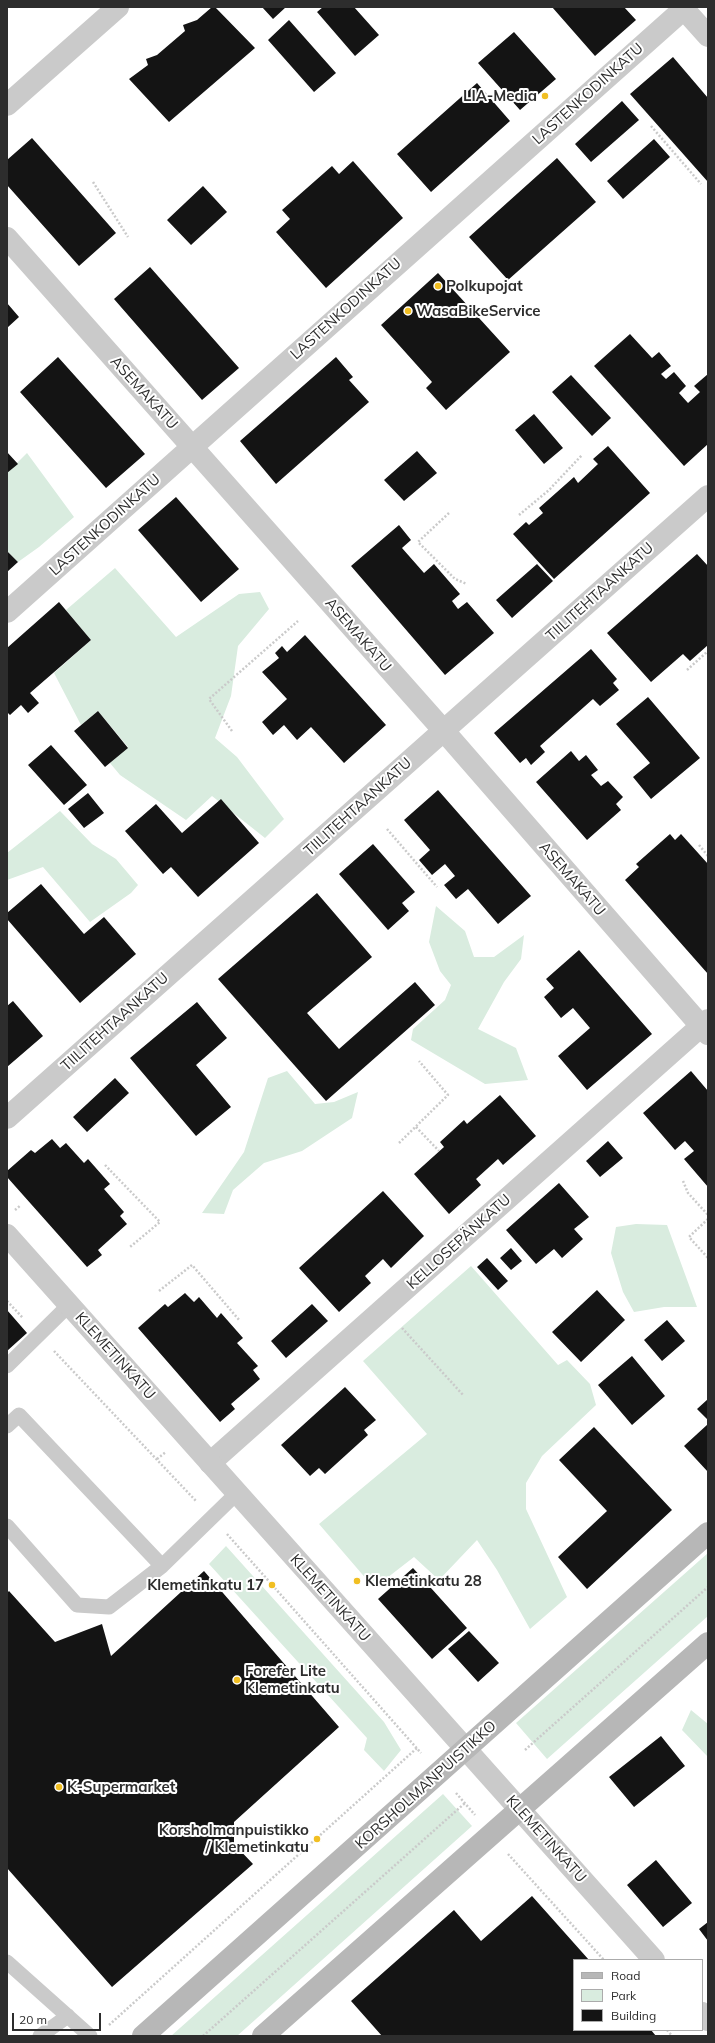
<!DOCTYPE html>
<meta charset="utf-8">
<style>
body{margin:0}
#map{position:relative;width:715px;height:2043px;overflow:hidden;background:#fff;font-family:Mulish,sans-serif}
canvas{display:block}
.frame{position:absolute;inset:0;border:8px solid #2d2d2d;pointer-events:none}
.legend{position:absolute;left:573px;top:1959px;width:130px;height:72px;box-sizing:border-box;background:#fff;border:1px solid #ababab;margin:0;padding:5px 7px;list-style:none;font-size:12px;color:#2d2d2d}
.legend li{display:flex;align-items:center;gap:8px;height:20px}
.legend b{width:20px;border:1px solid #ababab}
.scale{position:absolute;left:12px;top:2013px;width:89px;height:18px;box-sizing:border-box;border:2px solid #2d2d2d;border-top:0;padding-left:5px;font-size:12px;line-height:14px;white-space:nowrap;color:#2d2d2d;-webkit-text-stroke:3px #fff;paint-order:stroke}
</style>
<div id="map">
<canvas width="715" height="2043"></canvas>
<div class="frame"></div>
<ul class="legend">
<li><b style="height:5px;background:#b7b7b7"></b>Road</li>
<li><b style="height:11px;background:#d9ecdf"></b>Park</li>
<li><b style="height:11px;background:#141414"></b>Building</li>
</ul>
<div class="scale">20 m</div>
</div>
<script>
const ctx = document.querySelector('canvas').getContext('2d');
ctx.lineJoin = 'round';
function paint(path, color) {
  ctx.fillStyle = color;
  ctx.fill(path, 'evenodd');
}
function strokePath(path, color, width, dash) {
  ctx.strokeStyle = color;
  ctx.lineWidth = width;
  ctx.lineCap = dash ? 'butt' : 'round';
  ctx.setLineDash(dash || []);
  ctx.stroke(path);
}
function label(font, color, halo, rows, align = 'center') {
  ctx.font = font + ' Mulish,sans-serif';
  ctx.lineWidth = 4;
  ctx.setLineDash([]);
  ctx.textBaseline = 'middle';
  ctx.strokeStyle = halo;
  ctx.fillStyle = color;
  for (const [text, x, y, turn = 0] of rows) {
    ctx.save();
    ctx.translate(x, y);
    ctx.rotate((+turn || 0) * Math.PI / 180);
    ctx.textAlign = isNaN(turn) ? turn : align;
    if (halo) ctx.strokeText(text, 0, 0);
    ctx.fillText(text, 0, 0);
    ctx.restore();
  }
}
const green = new Path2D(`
 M27 453 74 517 39 547 18 562 7 551V473Z
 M115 568 176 637 239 594 260 592 269 609 238 646 231 696 215 738 237 757 284 819 265 838 212 796 186 820 120 775 110 763 128 747 98 711 81 725 54 673 91 640 66 610Z
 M60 811 92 844 116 859 138 885 131 893 90 922 43 867 7 880V853Z
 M436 906 465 931 474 957H494L524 935 521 959 504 982 478 1029 516 1048 528 1080 485 1084 411 1040 413 1029 445 1000 451 985 440 971 429 942Z
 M287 1071 315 1104 334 1102 358 1092 352 1118 302 1151 264 1163 233 1190 224 1214 202 1213 244 1152 268 1078Z
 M636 1224 667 1225 697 1307H664L634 1312 623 1292 611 1253 616 1227Z
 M471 1266 558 1365 567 1360 590 1384 596 1405 542 1456 526 1483V1509L567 1597 530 1629 497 1570 477 1540 439 1580 414 1557 374 1588 319 1524 427 1434 363 1361Z
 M226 1546 384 1722 401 1750 384 1771 364 1750 367 1738 209 1564Z
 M708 1553V1616L547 1759 516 1723Z
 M691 1710 708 1724V1757L682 1730Z
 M443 1794 472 1826 237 2036H171Z`);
const building = new Path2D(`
 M212 7H215L255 48 169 122 129 79 148 65 146 59 157 55 185 31 183 25 197 20Z
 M262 7H286L273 19Z
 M323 7H354L379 35 355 56 317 12Z
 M552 7H624L636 20 595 56Z
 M289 20 336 73 314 92 268 40Z
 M514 32 556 79 520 110 478 63Z
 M673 57 708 98V182L630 94Z
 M477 83 510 121 431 192 397 154Z
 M622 101 639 120 591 162 575 144Z
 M32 138 116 233 79 266 7 185V160Z
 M654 139 670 157 623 199 607 181Z
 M557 158 596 202 508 280 469 237Z
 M353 161 403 218 326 288 276 232 290 219 282 210 332 166 339 174Z
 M203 186 227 212 191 245 167 220Z
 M150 267 239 368 202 400 114 299Z
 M438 273 510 352 446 410 426 388 432 382 381 325Z
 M7 303 19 317 7 328Z
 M630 334 652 358 659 352 671 366 661 374 666 379 674 372 686 386 679 393 688 403 700 392 694 386 708 374V444L684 466 594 366Z
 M58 357 145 454 106 488 20 392Z
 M336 357 353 377 349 380 369 402 276 484 240 441Z
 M571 375 611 418 592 436 552 392Z
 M534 414 563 448 544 464 515 430Z
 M608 446 650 493 554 579 513 534 526 522 529 525 543 513 539 508 574 477 578 483 598 464 593 459Z
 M417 451 437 473 404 501 384 480Z
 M7 452 18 464 7 473Z
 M176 497 239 569 201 602 138 530Z
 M399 525 411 540 402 548 424 573 434 564 460 594 452 601 458 609 467 602 494 633 445 675 351 566Z
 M7 551 18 562 7 572Z
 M697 554 708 566V645L690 661 683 654 651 682 607 633Z
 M537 564 553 581 512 618 496 600Z
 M59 602 91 640 30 693 39 703 28 713 21 705 10 715 7 712V648Z
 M305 635 386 725 344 763 311 727 297 740 284 725 273 735 262 722 287 699 262 672 279 658 275 653 282 646 287 652Z
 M591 649 617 679 613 683 619 690 600 706 593 699 540 746 545 752 531 765 526 758 520 763 494 733Z
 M648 697 700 758 651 799 633 777 650 763 616 724Z
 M98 711 128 748 105 767 74 731Z
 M51 745 87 785 64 805 28 765Z
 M571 751 579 761 586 755 598 770 591 775 601 786 608 781 623 797 616 804 621 810 587 840 536 782Z
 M438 790 531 896 498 924 468 889 456 899 444 885 455 876 445 864 432 875 419 860 430 850 404 820Z
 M88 793 104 813 84 828 68 809Z
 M221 799 259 843 198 897 171 867 163 874 125 831 156 804 182 833Z
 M670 834 675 840 681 834 708 864V974L625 880 639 867 636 864Z
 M373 844 415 892 402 903 409 911 388 930 339 874Z
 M41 884 84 934 104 917 136 954 80 1003 7 919V913Z
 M317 893 372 957 307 1013 339 1049 415 982 435 1005 326 1101 218 979Z
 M579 950 652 1034 587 1090 558 1056 590 1028 573 1008 561 1018 544 997 554 988 546 979Z
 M13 1001 43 1036 7 1067V1006Z
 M197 1002 227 1038 196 1065 231 1107 196 1136 130 1058Z
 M691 1071 708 1091V1187L684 1159 694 1151 685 1141 675 1150 643 1113Z
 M115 1078 129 1093 87 1132 73 1117Z
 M500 1095 536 1136 503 1165 498 1159 476 1179 481 1185 449 1214 414 1174 444 1147 440 1142 464 1120 467 1124Z
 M52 1139 60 1148 66 1143 84 1163 88 1159 110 1184 104 1189 124 1212 120 1216 127 1224 98 1250 102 1255 87 1267 7 1177V1171L31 1150 35 1153Z
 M608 1141 623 1158 600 1177 586 1161Z
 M559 1183 589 1217 574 1229 583 1239 562 1258 554 1249 536 1264 506 1230Z
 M383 1191 424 1236 391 1268 383 1259 365 1276 371 1283 339 1312 299 1268Z
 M511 1248 522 1261 511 1270 500 1258Z
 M487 1258 508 1281 498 1290 477 1267Z
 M597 1290 625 1320 581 1362 552 1332Z
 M185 1293 194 1302 199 1297 217 1318 221 1313 243 1338 237 1343 258 1366 253 1370 260 1379 231 1404 235 1409 220 1422 138 1328 165 1304 168 1307Z
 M312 1304 328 1321 286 1358 271 1341Z
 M7 1310 27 1333 7 1351Z
 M667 1320 685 1341 662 1361 644 1340Z
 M632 1356 665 1396 632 1425 598 1385Z
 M345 1387 376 1420 364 1430 368 1435 325 1474 319 1468 310 1476 281 1445Z
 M708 1399V1420L697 1409Z
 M708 1424V1472L684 1446Z
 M594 1427 672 1510 587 1589 558 1557 607 1511 559 1460Z
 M413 1568 467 1628 432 1659 378 1599Z
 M204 1571 339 1727 234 1822V1844L253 1864 112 1987 7 1868V1593L9 1591 55 1642 102 1624 111 1656Z
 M469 1631 499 1663 478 1682 448 1649Z
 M661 1736 685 1766 634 1807 609 1777Z
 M656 1860 692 1903 663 1927 627 1885Z
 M532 1896 589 1960H574V2030H651L656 2036H382L351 2001 454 1910 481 1941Z
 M708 1922V1941L699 1929Z`);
const path = new Path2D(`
 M651 126 701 184
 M93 182 128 237
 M449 513 418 542 455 579 467 584
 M519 515 549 490 582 455
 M687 670 708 651
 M232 731 209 699 298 621
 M387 829 437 887
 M699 845 708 856
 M416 1127 439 1151
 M399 1143 448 1095 419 1061
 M105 1165 160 1222 130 1247
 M683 1181 688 1193 708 1215
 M15 1210 21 1205
 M708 1219 689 1237 708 1258
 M159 1291 192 1265 240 1321
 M7 1301 23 1318
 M402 1328 464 1396
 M54 1351 196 1501
 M157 1459 166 1452
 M227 1534 421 1753
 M525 1750 708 1587
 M456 1793 475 1815
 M508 1854 604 1960
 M109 2025 417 1748
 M667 2030 672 2036
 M203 2036 465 1803`);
const service = new Path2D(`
 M7 1366 69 1305
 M7 1426 19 1415 162 1566
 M7 1526 77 1605 109 1607 162 1566 237 1493
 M7 1962 90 2036
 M40 2036 68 2016`);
const minor = new Path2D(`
 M682 7 708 36
 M7 105 118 7
 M7 238 444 731 708 1034
 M7 612 686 7
 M7 1118 708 496
 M210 1463 708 1020`);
const tertiary = new Path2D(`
 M7 1235 654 1960
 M702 2013 708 2020`);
const secondary = new Path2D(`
 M143 2036 708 1533
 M263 2036 708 1643`);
const markers = [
 [545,96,4,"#f1bf22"],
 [438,286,4,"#f1bf22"],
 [408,311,4,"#f1bf22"],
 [357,1581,4,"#f1bf22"],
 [272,1585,4,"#f1bf22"],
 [237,1680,4,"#f1bf22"],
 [59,1787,4,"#f1bf22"],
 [317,1839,4,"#f1bf22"]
];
const streetNames = [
 ["LASTENKODINKATU",588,94,-42],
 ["LASTENKODINKATU",346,309,-42],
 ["ASEMAKATU",144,393,48],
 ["LASTENKODINKATU",105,525,-42],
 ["TIILITEHTAANKATU",600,592,-42],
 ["ASEMAKATU",358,635,49],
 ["TIILITEHTAANKATU",358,807,-42],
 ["ASEMAKATU",572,879,49],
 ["TIILITEHTAANKATU",115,1022,-42],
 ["KELLOSEPÄNKATU",459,1242,-42],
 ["KLEMETINKATU",115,1356,48],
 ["KLEMETINKATU",330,1598,48],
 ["KORSHOLMANPUISTIKKO",426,1785,-42],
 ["KLEMETINKATU",546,1839,48]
];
const poiNames = [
 ["LIA-Media",537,96,"right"],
 ["Polkupojat",446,286],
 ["WasaBikeService",416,311],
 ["Klemetinkatu 28",365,1581],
 ["Klemetinkatu 17",264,1585,"right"],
 ["Forefer Lite",245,1671],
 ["Klemetinkatu",245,1688],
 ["K-Supermarket",67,1787],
 ["Korsholmanpuistikko",309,1830,"right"],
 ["/ Klemetinkatu",309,1847,"right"]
];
paint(green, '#d9ecdf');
paint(building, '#141414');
strokePath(path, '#cacaca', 2.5, [2, 2]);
strokePath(service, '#cacaca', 15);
strokePath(minor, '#cacaca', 22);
strokePath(tertiary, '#cacaca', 22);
strokePath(secondary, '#b7b7b7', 22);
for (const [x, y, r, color] of markers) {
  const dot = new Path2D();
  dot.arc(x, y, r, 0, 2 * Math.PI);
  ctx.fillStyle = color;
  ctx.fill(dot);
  strokePath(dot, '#fff', 1.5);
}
label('15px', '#2d2d2d', '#fff', streetNames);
label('bold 15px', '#2d2d2d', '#fff', poiNames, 'left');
</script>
